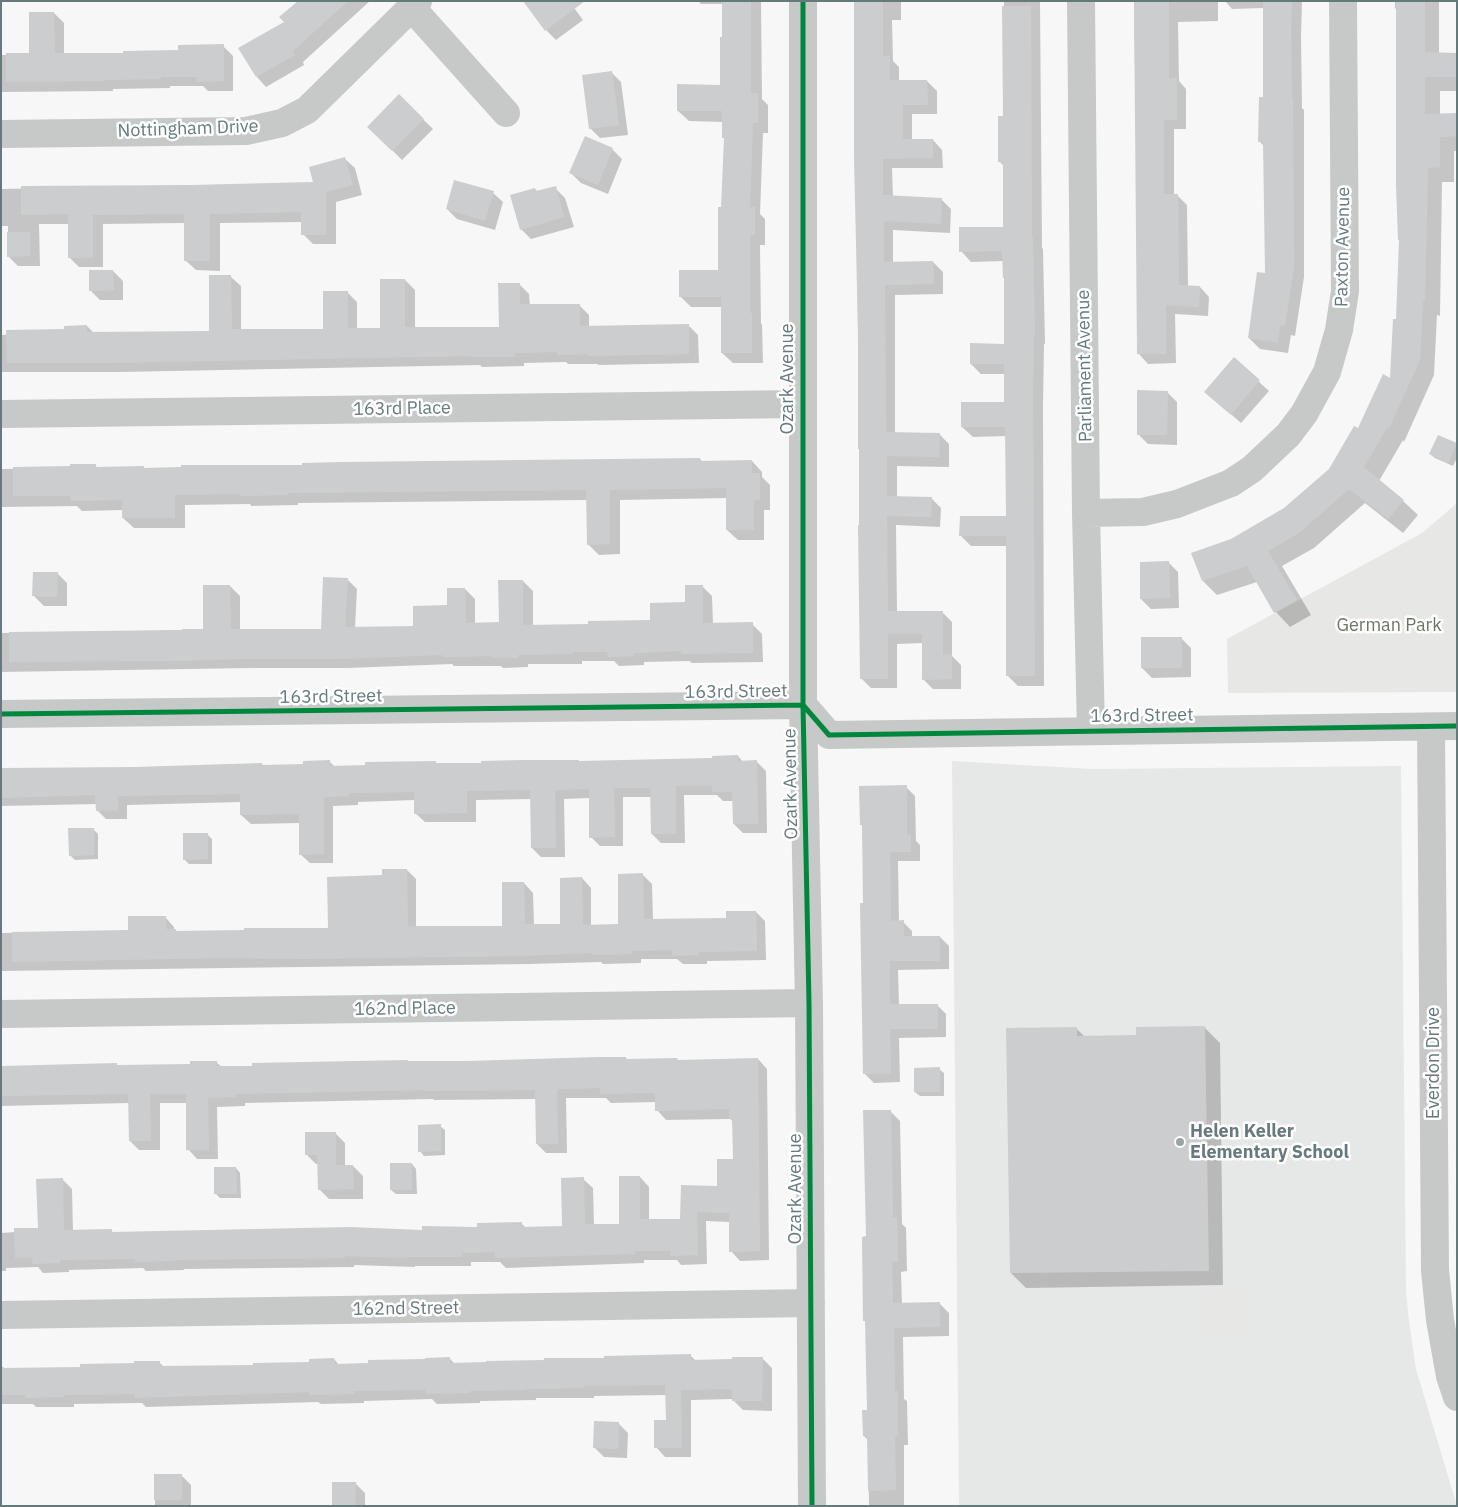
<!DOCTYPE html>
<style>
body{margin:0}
#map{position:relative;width:1458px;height:1507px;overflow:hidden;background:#f7f7f7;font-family:"IBM Plex Sans",sans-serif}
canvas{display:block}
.frame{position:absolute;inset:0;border:2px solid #667a7d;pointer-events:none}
</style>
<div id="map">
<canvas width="1458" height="1507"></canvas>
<div class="frame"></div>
</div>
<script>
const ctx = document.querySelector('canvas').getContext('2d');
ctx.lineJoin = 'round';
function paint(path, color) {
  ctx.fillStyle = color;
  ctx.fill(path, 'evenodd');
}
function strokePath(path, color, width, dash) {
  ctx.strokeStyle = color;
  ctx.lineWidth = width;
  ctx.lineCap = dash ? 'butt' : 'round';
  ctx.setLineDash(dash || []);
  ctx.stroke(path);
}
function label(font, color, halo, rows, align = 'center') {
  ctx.font = font + ' "IBM Plex Sans",sans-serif';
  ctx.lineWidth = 5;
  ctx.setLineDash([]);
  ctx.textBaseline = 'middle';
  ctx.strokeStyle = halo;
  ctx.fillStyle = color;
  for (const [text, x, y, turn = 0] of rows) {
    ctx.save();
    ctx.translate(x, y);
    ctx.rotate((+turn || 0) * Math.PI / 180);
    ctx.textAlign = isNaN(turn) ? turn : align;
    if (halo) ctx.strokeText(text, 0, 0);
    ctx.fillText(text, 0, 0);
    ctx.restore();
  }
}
const built = new Path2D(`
 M952 761 1093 769 1401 766 1406 1291 1409 1322 1416 1369 1457 1506H959Z`);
const green = new Path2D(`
 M1457 503V692L1228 693 1227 639 1422 533Z
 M1249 1290 1253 1295V1331L1251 1335H1207L1204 1332 1203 1295 1207 1291Z`);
const shadow = new Path2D(`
 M299 1H370L303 62 304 65 266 87 257 77 285 22Z
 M569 1 583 20 556 40 546 30Z
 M698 1H761L762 99 768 105V133H763L760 214 765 219V245H760L761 323 762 325 763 363H733L722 353V307H691L680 296 719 271 725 139 723 137V122L689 121 678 111 722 86 723 4H701Z
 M855 1H901V20H892L893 61 899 67V81H927L937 91V114H912V140H933L942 150 943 168H892L893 197 941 199 951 209 950 233 893 230V263L933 262 943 272V294L895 295V433L939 434 949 444V467L897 466V497L932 499 941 508 940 527 896 525 897 612H942L952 622V656L961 665V689H933L923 679V643L897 644V688H871L861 678Z
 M1004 1H1040L1042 248 1043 249 1045 344H1044L1043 406 1044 686H1018L1008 676V546H971L961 536 1007 518V436L973 437 962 427 1006 403 1005 374H981L971 364 1006 345 1004 261 971 262 961 251 1004 228V166L999 161 1004 118Z
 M1134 1H1218V21L1178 22 1179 81 1186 89V129H1174V196L1177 195 1187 205 1188 286 1200 287 1209 297 1208 316 1175 314 1176 363 1148 364 1139 354Z
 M1225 1H1302L1301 37 1302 108 1304 110V277L1295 336 1291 335 1288 353 1260 349 1249 338 1266 274 1264 146 1260 142 1265 99 1264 8 1232 9Z
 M1395 1H1439V54H1457V91H1440V115L1457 114V151H1454V182H1442L1440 316 1437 315 1434 375 1404 442 1403 440 1379 481 1403 501 1418 515 1403 533 1365 503 1314 548 1282 566 1311 615 1290 627 1276 612 1257 582 1217 595 1203 581 1231 540 1285 509 1330 470 1359 430 1392 380 1398 320 1400 241 1399 240 1397 10 1395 8Z
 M54 13 64 23V55L179 51 223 46 233 56V91H208L203 86H170V88L113 89V91L1 92V55H30Z
 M611 72 621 82 628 135 600 138 590 128Z
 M399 96 433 129 402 160 369 127Z
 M612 149 622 159 608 194 581 183 571 173Z
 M345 159 355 168 362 195 336 202V244H313L303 234V222L220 223V271L196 270 186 261V223L103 224V267H79L69 257V224H39L40 266H18L8 256V226H1V189L315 183Z
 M555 188 565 198 574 227 531 239 521 229 535 189 538 192Z
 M493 193 503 202 495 230 457 219 447 209Z
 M113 271 123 281V300H100L90 290Z
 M231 277 241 286V331L324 330 347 292 357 302V329H381L405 280 415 290V328H500L519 284 529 294 530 306 579 305 589 315V327L688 325 698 335 699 363 599 365 597 364H568L566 362 524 363V366L482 367 480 365 120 372H1V335L66 330 87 326 94 333 210 332Z
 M1234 359 1269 391 1241 423 1216 401Z
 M1167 392 1177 402V445L1148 444 1138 434Z
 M1456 445 1457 458 1453 466 1435 458 1430 454Z
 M700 459 703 462 752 461 762 472V477L770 485V510H764V540H738L727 530V498L620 500V554L599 555 588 544 587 500 298 503V505L251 506 250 504 185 505V528H134L123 518V510L82 511 77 506 1 507V469L71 468 95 465 98 468 143 467 145 469Z
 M1168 562 1178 572 1179 608 1151 609 1141 599Z
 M57 573 67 583V606H44L34 596Z
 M347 579 357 589 355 628 414 627 449 606 465 589 475 599V624L500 623 523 581 533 591V626L589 625 652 621 686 603 702 586 712 596 713 624H752L762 634 763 662 692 663 689 661 644 662V665L619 666 614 661H582V664H528V667L503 668 501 666H454L452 664 348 668H252L1 672V633L205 630 230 586 240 596V630H322Z
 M1181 638 1191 648V677L1152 678 1142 668Z
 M738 756 743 762 756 761 766 771 767 833H743L734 824V801H723L717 795H684L685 843H661L652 834V797H623V846H600L591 837 590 798 564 799 565 857H541L532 848 531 799 476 800V822H425L415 813V800L358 802V805L333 806V863H310L300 854V823L251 824 241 815V802L127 805V819H106L97 810V804L1 806V769L134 768 262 764 264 766 304 765 329 761 335 767 713 759Z
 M906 787 915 796 916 841 920 845V861H898L899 922H903L912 931V937H940L949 946V969L898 970 899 1005H937L946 1014V1037L899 1038 900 1082 874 1083 865 1074 863 826 861 824Z
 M93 829 98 834V859L75 860 70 855Z
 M207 834 212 839V864H189L184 859Z
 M407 870 416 879V928L503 927 524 883 533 893 534 926 562 925 582 878 591 888V926H620L643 875 652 884 653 920 727 919 756 912 765 921 766 960 707 961V964H683L677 959H641V963L603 964 601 962 530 964 1 971V933L129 931 165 917 174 927V931L177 932 329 929 383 876Z
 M1205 1028 1220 1043 1223 1285 1026 1288 1011 1273 1077 1029 1085 1037H1137Z
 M626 1058 628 1060 679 1061 758 1059 767 1069 769 1260 740 1261 731 1251 730 1222 706 1221 707 1264 681 1265 677 1260H644V1263L506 1268 500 1262H471V1266H415V1267L354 1265V1267L184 1269V1270L146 1271 143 1268 69 1270V1272L43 1273 38 1267 6 1268V1271H1V1233L16 1232 39 1229 62 1179 72 1189 73 1231H111L114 1233 423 1231 478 1228 521 1223 526 1228 564 1227 583 1179 593 1188 594 1226 620 1225 640 1177 649 1187V1221L682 1220 718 1188 734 1160V1122L730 1119 666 1120 657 1110V1102L611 1103 606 1098H566L567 1153H546L537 1144 536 1099 434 1100 433 1099 245 1103V1106L217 1107 218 1159H197L188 1149 187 1103H160V1150H139L130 1141 129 1103 1 1106V1067L191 1065 216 1062 222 1067Z
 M939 1069 944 1073V1096H920L915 1092Z
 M890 1111 900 1121 902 1224 906 1228 907 1271 901 1272 902 1304 939 1303 949 1313V1336L903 1337 904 1399 907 1401 908 1445H904V1506H869L868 1440 864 1436 869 1411 868 1238Z
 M440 1126 445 1130V1155L424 1156 420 1151Z
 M335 1133 345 1143V1166H353L363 1176V1199H329L319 1189 318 1164H316L306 1154Z
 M412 1164 416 1169 417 1194H396L391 1190Z
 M236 1168 240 1173 241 1198H220L216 1194Z
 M690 1355 696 1361 762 1358 772 1368V1411L743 1410 733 1400V1399L691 1400V1457H665L656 1447 668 1422 667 1395 594 1396V1398H536V1400L480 1401V1403L437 1404 432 1399 364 1401V1403L321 1404 318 1402 146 1407 142 1403 74 1404V1407H36L33 1404H1V1366L6 1369 81 1368 159 1362 165 1368 255 1366 310 1363 334 1359 339 1365 450 1359 455 1364Z
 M618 1423 628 1433 627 1458 604 1457 594 1447Z
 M155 1475H181L191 1485V1506H155Z
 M355 1483 365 1493V1506H333Z`);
const building = new Path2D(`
 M298 1H348L293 51 295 55 256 77 238 48 284 22 279 17Z
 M523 1H585L545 31Z
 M722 1H751V93H758V123H753L750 207H755V235H750V313H752V353H721V297H679V270H718V207H721L724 138H722V111H677V84L720 85V37H722Z
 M854 1H883V56H890V80H927L928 105H903V139H933V158L883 159V195L942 198 941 224 884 221V262L933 261 934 284 885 285 886 432 940 433 939 457 887 456V496L932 497 931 517 887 516 888 611H943V654H952V679L922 680V634H888V679H860L858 525H859V449H858V333L854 157Z
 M1134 1H1169V78H1177V120H1164V194H1178L1179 285 1200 286 1199 307 1166 305V354H1137Z
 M1263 1H1292L1291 25 1292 98H1293L1294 266 1285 326 1280 325 1278 343 1248 338 1257 272 1265 273 1263 142H1258L1259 97H1263Z
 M1396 1H1425V52L1457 53V77H1425V114L1457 113V136L1440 137V167L1428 168 1425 301H1423L1420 360 1389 428 1388 426 1364 467 1404 500 1388 519 1349 489 1299 533 1268 551 1297 600 1274 613 1247 566 1202 581 1191 553 1231 539 1284 508 1329 469 1354 426 1358 428 1383 374 1390 378 1393 319H1396L1399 240H1398L1396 185Z
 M1002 6H1031L1032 238H1033L1035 334H1034L1033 395 1035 676H1006V536H959L960 516H1006L1005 427H961V402H1004V364H970V343L1004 344V278H1003L1002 251 959 252V227H1003V162H998V116H1003Z
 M29 12H54L55 53H123V51L178 50V45L224 44V81L196 82 197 77H161V79L104 80V81L6 82V53H29Z
 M612 71 619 125 589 129 582 75Z
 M399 94 424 119 392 151 367 127Z
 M585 136 613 148 598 185 569 173Z
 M345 157 353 185 326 192V235H301V212L210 214V261H184V214L93 215V258H68V214L21 215V186L191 185 313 182 309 167Z
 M454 180 494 191 485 221 446 209Z
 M556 186 564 217 520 230 510 195 535 188 536 191Z
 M7 232H30V256L7 257Z
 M89 270H113L114 290 89 291Z
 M209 275H231L232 329H323V291H348V328H380V279H405V327H499L498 283H520V304H580V326L689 324V354L587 356V354L557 355V352L515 353V357H470V356L109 363H7L6 330 64 329V326L87 325V332L209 331Z
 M1234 357 1260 380 1231 415 1204 392Z
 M1137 390 1168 391 1167 435H1137Z
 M1438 435 1457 443 1448 463 1429 454Z
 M700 458V461L752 460V473H760V500H754V530H726V488L610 490V544L587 545 586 490 288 493V495L240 496 239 494 175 495V518H122V500L70 501V496H13V467L70 466V464H96V467L144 466V468L181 467V465H302V463L342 462Z
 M1169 561 1170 598 1140 599V562Z
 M33 572H58L57 597 32 596Z
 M323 577 348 578 345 627 413 626V606L447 605V588H465L466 623 499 622 498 580H523V625L588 624V621L650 620V603L685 602V585H703V623L753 622V653L681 654V651L634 653V656L608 657 607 652H573V654L518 655V658H492V656L443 657V655L337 659H241L170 661 9 662V632L182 630V629H203V585H230L231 629H321Z
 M1141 637H1182V668H1141Z
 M738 755V761L757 760 758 824H733L732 792H712V786H676V834H651L650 788H614L615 837 589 838V789L555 790 556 848H531L530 790 467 791V813L414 814V792L349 793V796L324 797V854L299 855V814L240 815V794L118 796V810L96 811 95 795 1 798V768L134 767 262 763V765L303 764V761L330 760V766L365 765V762L436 761V763H481V761L521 760H579V761L712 758V756Z
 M907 785V835H911V852H890L891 921 904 920V936H940V961H890V1004H938V1029H890L891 1074H863L860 903H863L862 825H860L859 786Z
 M68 828H94V855L69 856Z
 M183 833H208V859L183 860Z
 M382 869H407L408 926H502V882H524L525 924H560V878L582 877 583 925 618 924V874L643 873 644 919 726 918V911H756L757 951 699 952V955L672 956V950L632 951V954L592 955V953L520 956 301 959 224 958 12 962V932L128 930V916H166V929H176V931L244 930V928H328L327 877 382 875Z
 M1205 1026 1209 1271 1010 1273 1006 1028 1077 1027V1036L1136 1035V1027Z
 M599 1057H626V1059L677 1058 678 1060 758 1058 760 1251 729 1252V1213L697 1212 698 1255 670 1256V1251H635V1254L495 1258V1252L462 1253V1257H406V1258L345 1256V1258L175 1260V1261L135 1262V1259L60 1260V1263L33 1264 32 1258H15L14 1228H38L36 1179 63 1178 64 1230 112 1229V1232L350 1227 422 1230V1226L477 1227V1223L522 1222V1227L562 1226 561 1178 584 1177 585 1224H619V1176H640V1219H680L681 1185 717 1186V1159H733L732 1119H729V1109L655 1111V1093L600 1094V1088L557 1089 558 1144H536L535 1090 424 1091V1090L236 1094V1097L208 1098 209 1150H186V1094H150L151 1141H129L128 1094 1 1096V1066L117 1063V1065L190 1064V1061H217V1066H252V1063L408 1060V1061H467Z
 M940 1067V1092H914V1068Z
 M863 1110H891L893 1217H897L898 1262H892L893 1303 940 1302V1327L894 1328 895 1391H898V1436H895L896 1490 868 1491 867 1436H863L862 1410H867L865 1321H863L862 1237 866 1236Z
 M441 1124V1151L418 1152V1125Z
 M305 1132H336V1165H353L354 1189 318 1190 317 1155H305Z
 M390 1163H412V1190H390Z
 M214 1167H236L237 1194H214Z
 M691 1354V1360L732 1359V1357H763L762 1401H732V1389L681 1390 682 1448H654V1420H666L665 1385 584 1386V1388L526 1389V1390L470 1391V1393L426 1394 425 1390 354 1391V1394L309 1395V1392L135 1398V1394L64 1395V1397L25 1398V1395H1V1368L80 1367V1364L134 1363V1361H160V1366L253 1365V1363L309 1362V1359L334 1358 335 1364 368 1363V1360L425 1359V1358L450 1357V1363L486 1362V1361L544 1360V1358H604V1356Z
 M594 1421 619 1422 618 1449 593 1448Z
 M154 1474H182V1500H154Z
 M332 1482H356L355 1506H332Z`);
const minor = new Path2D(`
 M803 1V705L809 1003 812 1506
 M1081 1 1086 513 1091 730
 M411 7 506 113
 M1 134 246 131 282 123 307 110 418 1
 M1 414 802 404
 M1086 513 1143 512 1177 504 1231 483 1252 469 1288 435 1304 414 1327 372 1339 330 1345 291 1343 1
 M1 714 803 705 829 735 1457 726
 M1431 727 1435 1270 1440 1320 1450 1376 1457 1397
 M1 1014 809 1003
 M1 1315 811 1303`);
const cycleway = new Path2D(`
 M803 1V705L809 1003 812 1506
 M1 714 803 705 829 735 1457 726`);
const markers = [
 [1180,1142,5,"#99a6a8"]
];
const streetNames = [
 ["Nottingham Drive",188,129,-2],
 ["Paxton Avenue",1343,247,-89],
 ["Parliament Avenue",1085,366,-91],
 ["Ozark Avenue",788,379,-90],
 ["163rd Place",402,409,-1],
 ["163rd Street",736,692,-1],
 ["163rd Street",331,697,-1],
 ["163rd Street",1142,716,-1],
 ["Ozark Avenue",791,784,-91],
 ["162nd Place",405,1009,-1],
 ["Everdon Drive",1434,1063,-90],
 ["Ozark Avenue",796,1189,-90],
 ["162nd Street",406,1309,-1]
];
const parkNames = [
 ["German Park",1389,626]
];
const poiNames = [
 ["Helen Keller",1190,1132],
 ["Elementary School",1190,1153]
];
paint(built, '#e6e8e7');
paint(green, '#e7e8e5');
paint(shadow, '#0003');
paint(building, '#cccdce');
strokePath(minor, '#c7c8c8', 28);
strokePath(cycleway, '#00873e', 5);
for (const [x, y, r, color] of markers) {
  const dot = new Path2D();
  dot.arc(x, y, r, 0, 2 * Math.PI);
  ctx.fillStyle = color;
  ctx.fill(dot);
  strokePath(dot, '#fff', 2);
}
label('18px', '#667a7d', '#fff', streetNames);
label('18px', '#6d7665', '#fff', parkNames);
label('bold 18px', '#667a7d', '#fff', poiNames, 'left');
</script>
